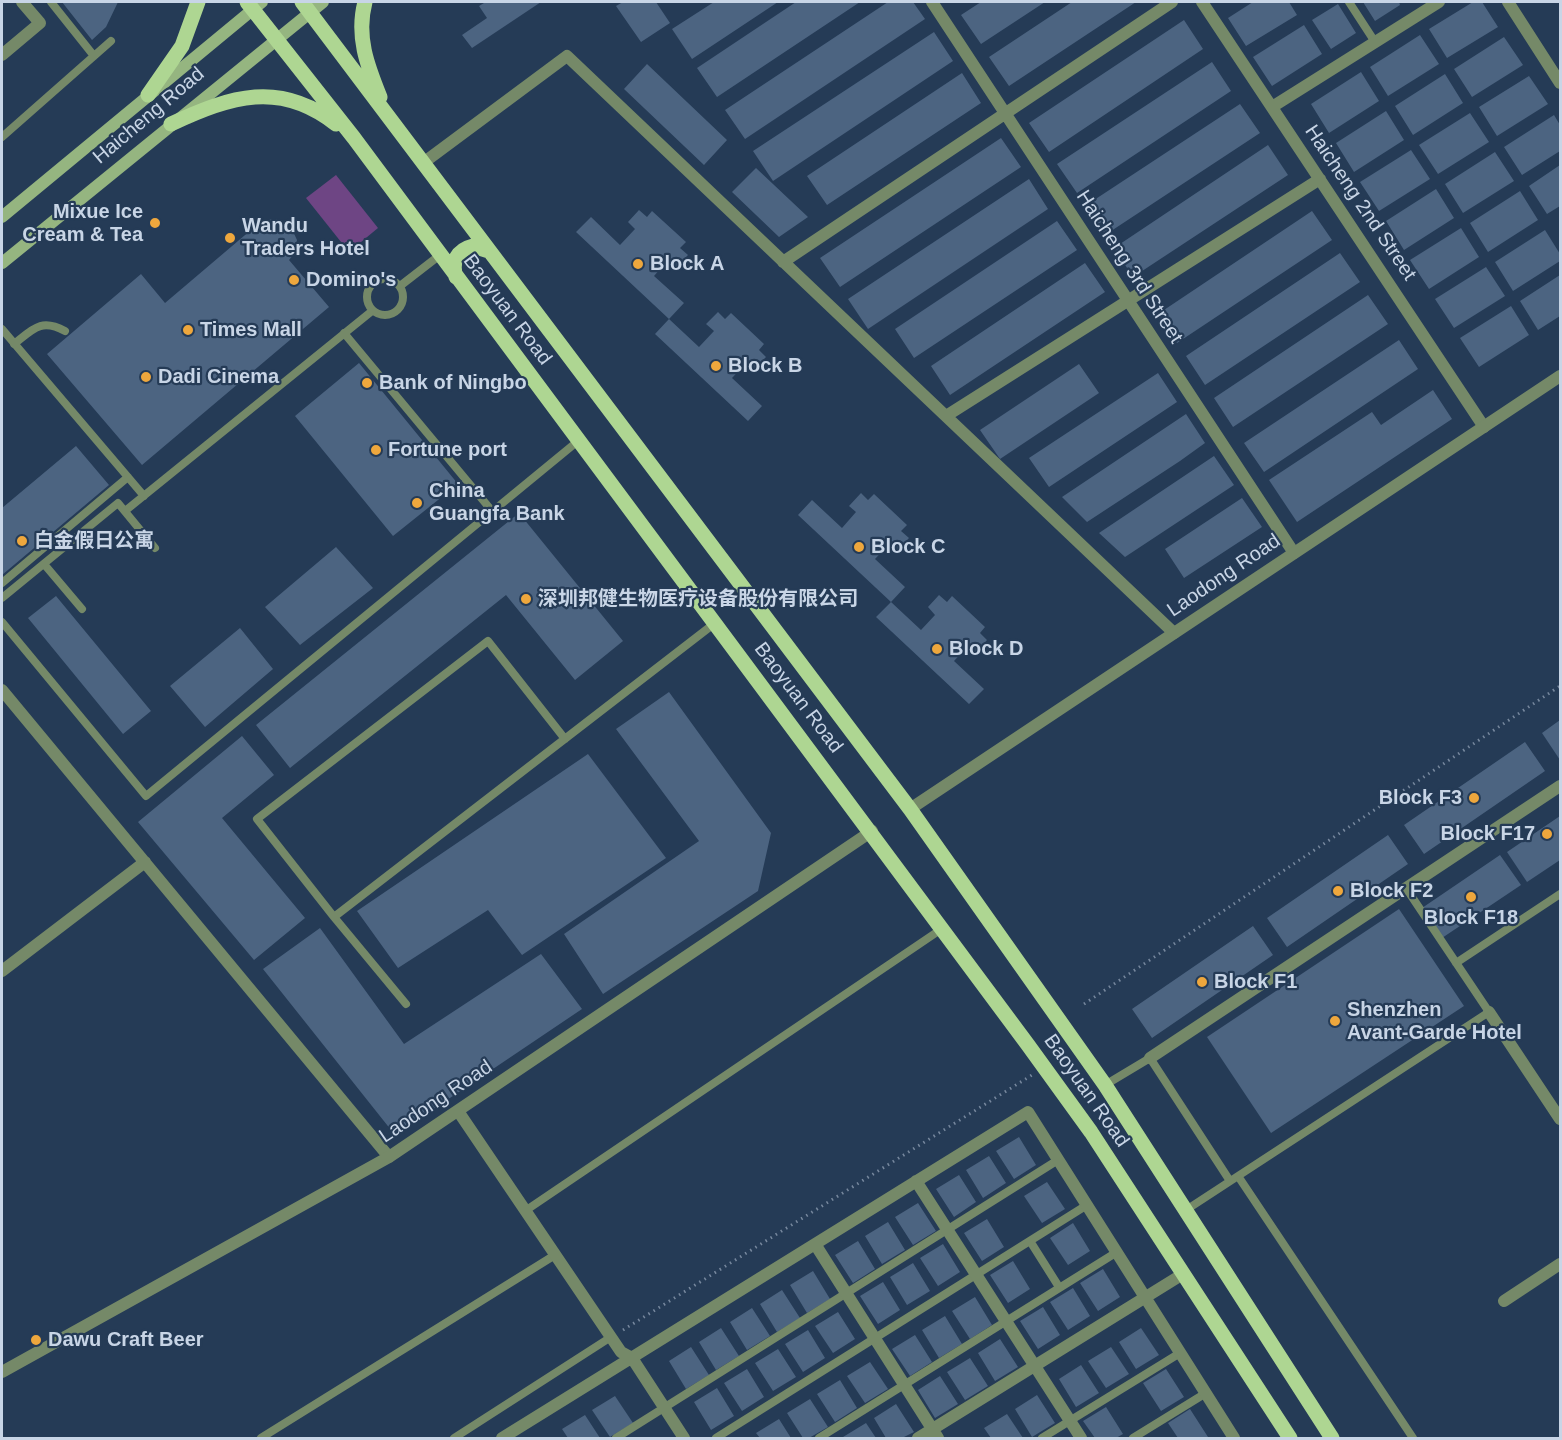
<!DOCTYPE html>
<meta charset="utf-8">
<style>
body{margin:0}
#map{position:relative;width:1562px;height:1440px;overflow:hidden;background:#253b56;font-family:Arial,sans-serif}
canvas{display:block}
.frame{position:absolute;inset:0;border:3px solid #c8d5e6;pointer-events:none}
</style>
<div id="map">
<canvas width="1562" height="1440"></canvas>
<div class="frame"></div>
</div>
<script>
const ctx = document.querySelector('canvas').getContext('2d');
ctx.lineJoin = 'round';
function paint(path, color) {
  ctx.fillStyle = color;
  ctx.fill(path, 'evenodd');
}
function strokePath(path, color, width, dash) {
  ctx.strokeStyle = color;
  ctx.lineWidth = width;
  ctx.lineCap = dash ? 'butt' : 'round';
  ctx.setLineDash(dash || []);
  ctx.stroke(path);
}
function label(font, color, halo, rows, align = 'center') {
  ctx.font = font + ' Arial,"Noto Sans SC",sans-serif';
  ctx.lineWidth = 4.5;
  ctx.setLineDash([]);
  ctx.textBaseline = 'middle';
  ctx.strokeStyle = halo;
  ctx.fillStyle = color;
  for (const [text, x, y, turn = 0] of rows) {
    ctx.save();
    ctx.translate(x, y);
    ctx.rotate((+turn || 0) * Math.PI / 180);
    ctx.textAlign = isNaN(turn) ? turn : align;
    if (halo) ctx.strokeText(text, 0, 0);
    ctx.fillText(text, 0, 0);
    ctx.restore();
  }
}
const green = new Path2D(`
 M336 175 378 228 349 252 306 198Z`);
const building = new Path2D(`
 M62 2H118L106 27 92 40Z
 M483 2H541L472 48 462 35 487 18 479 6 484 3Z
 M623 2H656L670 23 641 42 616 6Z
 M714 2H778L692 59 672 29Z
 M796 2H860L717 97 697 68Z
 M888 2H913L925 19 745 139 725 110Z
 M981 2H1045L981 44 961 15Z
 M1072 2H1136L1009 86 989 57Z
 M1253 2H1289L1297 15 1246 46 1228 18Z
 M1363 2H1399L1400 5 1375 21Z
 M1473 2H1482L1498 27 1447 58 1429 29Z
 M1338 4 1356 33 1331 49 1312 20Z
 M1184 20 1203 49 1049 152 1029 123Z
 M1304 25 1322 54 1272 86 1253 57Z
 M934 32 953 61 773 181 753 151Z
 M1420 35 1439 64 1388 96 1370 67Z
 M1504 37 1523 65 1472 97 1454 69Z
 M1212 62 1231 91 1077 193 1057 164Z
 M647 64 727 140 704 165 624 89Z
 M1361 72 1379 101 1329 133 1311 104Z
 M962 73 981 103 827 205 807 176Z
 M1445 74 1463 103 1413 135 1395 106Z
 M1529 76 1548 104 1497 136 1479 107Z
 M1240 104 1260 133 1105 235 1085 206Z
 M1386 111 1404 140 1354 172 1336 143Z
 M1470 113 1489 142 1438 174 1419 145Z
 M1554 115 1560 125V151L1522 175 1504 147Z
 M1001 138 1021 167 840 287 820 258Z
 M1268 145 1288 175 1133 277 1114 248Z
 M1411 150 1430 179 1379 211 1360 182Z
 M1495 152 1514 181 1463 213 1445 184Z
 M1560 165V206L1547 214 1529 186Z
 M756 168 808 217 779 237 732 192Z
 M1029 179 1048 209 868 329 848 299Z
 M1436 189 1454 218 1404 250 1386 221Z
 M1520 191 1538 220 1488 252 1470 223Z
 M639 210 647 217 652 211 686 242 680 248 688 255 676 267 668 260 654 276 684 303 669 319 699 347 714 331 706 324 718 312 725 319 731 313 764 344 759 350 766 357 754 369 747 362 732 378 762 406 748 421 655 334 669 319 576 232 591 217 620 245 635 229 628 222Z
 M1312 211 1332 240 1177 343 1158 314Z
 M272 219H279L291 227 297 240 294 254 289 260 329 307 142 465 47 354 141 274 165 303 258 224Z
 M1057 221 1077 250 914 358 895 329Z
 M1461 228 1479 257 1429 289 1410 260Z
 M1545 230 1560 254V261L1513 291 1495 262Z
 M1340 253 1360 282 1205 385 1186 356Z
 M1085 263 1105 292 950 395 931 366Z
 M1486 267 1505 296 1454 328 1435 299Z
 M1560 275V316L1538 330 1520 301Z
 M1368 295 1388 324 1233 427 1214 398Z
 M1511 306 1529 335 1479 367 1460 338Z
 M1399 340 1418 369 1264 472 1244 443Z
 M359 363 458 484 393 536 295 416Z
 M1079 364 1099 393 1000 459 980 430Z
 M1158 373 1177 402 1049 487 1029 458Z
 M1433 390 1452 419 1297 522 1269 480 1372 412 1381 425Z
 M1186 414 1205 443 1180 461 1087 522 1062 497Z
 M76 446 109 485 2 575V508Z
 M1214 456 1234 485 1125 557 1099 533Z
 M861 493 868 500 874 494 907 525 901 531 909 538 897 551 890 543 875 559 905 587 891 602 798 515 812 500 842 528 856 512 849 506Z
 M1242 498 1262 527 1184 578 1165 549Z
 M519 513 623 641 575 680 506 595 290 768 256 725Z
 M336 547 373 588 300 645 265 607Z
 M939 595 947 602 952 596 985 627 980 633 987 640 976 652 968 646 954 661 984 689 969 704 876 617 891 602 921 630 935 615 928 607Z
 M56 596 151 711 123 734 28 618Z
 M240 628 273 669 205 727 170 686Z
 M669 692 771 833 758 891 603 994 564 934 699 841 616 729Z
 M1560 720V760L1542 733Z
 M242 736 274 775 222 818 305 918 254 960 138 822Z
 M1525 742 1545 771 1424 854 1404 825Z
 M588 754 666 858 522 955 488 910 398 968 357 911Z
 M1560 816V860L1527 882 1507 852Z
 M1388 835 1408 864 1287 947 1267 918Z
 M1500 855 1521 885 1442 938 1422 908Z
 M1399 909 1464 1006 1271 1133 1207 1037Z
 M1253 926 1273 955 1152 1038 1132 1009Z
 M320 928 404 1044 541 954 582 1009 395 1135 263 969Z
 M1019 1137 1036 1165 1014 1179 996 1151Z
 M989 1156 1006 1183 983 1198 966 1170Z
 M959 1175 976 1202 954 1217 936 1189Z
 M1047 1182 1065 1209 1042 1223 1024 1196Z
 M918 1203 936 1231 913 1245 895 1217Z
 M987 1219 1004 1247 982 1261 964 1233Z
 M888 1222 905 1250 882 1264 865 1236Z
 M1073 1223 1090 1251 1068 1265 1050 1238Z
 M858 1241 875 1269 853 1283 835 1255Z
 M943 1244 960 1272 938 1286 920 1258Z
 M1013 1261 1030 1289 1008 1303 990 1275Z
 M913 1263 930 1291 907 1305 890 1277Z
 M1103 1269 1120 1297 1098 1311 1080 1283Z
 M813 1271 830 1299 807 1313 790 1285Z
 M883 1282 900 1310 878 1324 860 1296Z
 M1073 1288 1090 1316 1068 1330 1050 1302Z
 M782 1290 800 1318 777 1332 760 1304Z
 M975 1297 992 1325 970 1339 952 1311Z
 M1043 1307 1060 1335 1038 1349 1020 1321Z
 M752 1308 770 1336 747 1350 730 1322Z
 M838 1312 855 1339 833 1353 815 1326Z
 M945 1316 962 1344 939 1358 922 1330Z
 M721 1328 739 1356 716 1370 699 1342Z
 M1141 1328 1159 1355 1136 1369 1119 1342Z
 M808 1330 825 1358 803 1372 785 1344Z
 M915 1335 932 1362 910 1376 892 1349Z
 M1000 1339 1018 1367 995 1381 978 1353Z
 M691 1347 709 1375 686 1389 669 1361Z
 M1111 1347 1129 1374 1106 1388 1088 1361Z
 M778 1349 796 1377 773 1391 755 1363Z
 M970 1358 988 1386 965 1400 947 1372Z
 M870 1362 888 1389 865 1403 847 1376Z
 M1081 1365 1099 1393 1076 1407 1059 1379Z
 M747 1369 764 1397 742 1411 724 1383Z
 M1166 1369 1184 1397 1161 1411 1143 1383Z
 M940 1376 958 1404 935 1418 918 1390Z
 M840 1380 857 1408 835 1422 817 1394Z
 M717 1388 734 1416 711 1430 694 1402Z
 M1037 1395 1055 1423 1032 1437 1015 1409Z
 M615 1396 633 1423 610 1437 592 1410Z
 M810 1399 828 1427 809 1438H803L787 1413Z
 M896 1404 914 1432 902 1438H886L874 1418Z
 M1106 1407 1123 1434 1116 1438H1095L1083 1421Z
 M1190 1409 1208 1437 1205 1438H1178L1168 1423Z
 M1007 1414 1023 1438H991L984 1428Z
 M585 1415 600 1438H568L562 1429Z
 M779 1419 791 1438H760L756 1433Z
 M866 1423 876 1438H844L843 1437Z`);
const path = new Path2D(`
 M1084 1004 1560 686
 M623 1330 1032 1075`);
const service = new Path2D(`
 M51 2 94 56
 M1349 2 1375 42
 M2 137 111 41
 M367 297a18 18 0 1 1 36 0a18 18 0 1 1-36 0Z
 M400 286 440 255
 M2 329 144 496
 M344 333 492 511
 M14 344C33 329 41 318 65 331
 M125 511 372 311
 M44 564 82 609
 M2 583 128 477
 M2 598 118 503 155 548
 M2 622 146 796 578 441
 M334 917 257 819 488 641 565 739
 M1456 963 1560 894
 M406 1004 334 917 715 623
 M1105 1085 1150 1058 1230 1181
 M1238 1176 1413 1438
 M1186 1210 1489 1012 1406 888
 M525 1211 943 928
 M1030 1241 1059 1287
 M261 1438 555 1255
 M454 1438 611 1337
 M616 1438 1058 1160
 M716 1438 1087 1205
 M819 1438 1117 1252
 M1042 1438 1180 1353
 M1133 1438 1206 1393`);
const pedestrian = new Path2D(`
 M1150 1058 1560 786`);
const minor = new Path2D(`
 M932 2 1294 553
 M1202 2 1484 427
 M1508 2 1560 83
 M2 55 40 23 22 2
 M1272 107 1439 2
 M423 163 567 56 1174 633
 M783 262 1172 2
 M946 416 1320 179
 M2 690 389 1157
 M2 971 145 862
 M1489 1012 1560 1119
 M458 1111 621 1352 632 1358 684 1438
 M916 1181 1081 1438
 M815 1244 938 1438
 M1504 1301 1560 1264
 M502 1438 1028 1112 1234 1438
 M918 1438 1183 1274`);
const tertiary = new Path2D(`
 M910 809 1560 376
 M2 1372 389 1157 872 831`);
const secondary = new Path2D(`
 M2 217 262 2
 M2 263 323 2`);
const primary = new Path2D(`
 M247 2 354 138 1028 1045 1091 1132 1290 1438
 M302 2 910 809 1105 1085 1332 1438
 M365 2C356 36 367 65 380 97
 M148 95 182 46 198 2
 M171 124C231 96 280 80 336 124
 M456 277C451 262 457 250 473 246L489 251`);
const markers = [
 [155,223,6,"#eea73d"],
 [230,238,6,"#eea73d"],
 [638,264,6,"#eea73d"],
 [294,280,6,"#eea73d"],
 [188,330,6,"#eea73d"],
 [716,366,6,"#eea73d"],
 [146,377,6,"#eea73d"],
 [367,383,6,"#eea73d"],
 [376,450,6,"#eea73d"],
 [417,503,6,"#eea73d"],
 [22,541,6,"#eea73d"],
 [859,547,6,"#eea73d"],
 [526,599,6,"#eea73d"],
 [937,649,6,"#eea73d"],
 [1474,798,6,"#eea73d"],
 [1547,834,6,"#eea73d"],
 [1338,891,6,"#eea73d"],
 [1471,897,6,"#eea73d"],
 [1202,982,6,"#eea73d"],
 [1335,1021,6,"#eea73d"],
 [36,1340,6,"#eea73d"]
];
const streetNames = [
 ["Haicheng Road",149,116,-40],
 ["Haicheng 2nd Street",1360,203,56],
 ["Haicheng 3rd Street",1129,267,57],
 ["Baoyuan Road",507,310,53],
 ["Laodong Road",1224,576,-34],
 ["Baoyuan Road",798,698,53],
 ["Baoyuan Road",1086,1091,55],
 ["Laodong Road",436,1102,-34]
];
const poiNames = [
 ["Mixue Ice",143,212,"right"],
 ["Cream & Tea",143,235,"right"],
 ["Wandu",242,226],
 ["Traders Hotel",242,249],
 ["Block A",650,264],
 ["Domino's",306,280],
 ["Times Mall",200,330],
 ["Block B",728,366],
 ["Dadi Cinema",158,377],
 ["Bank of Ningbo",379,383],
 ["Fortune port",388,450],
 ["China",429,491],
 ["Guangfa Bank",429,514],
 ["白金假日公寓",34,541],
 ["Block C",871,547],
 ["深圳邦健生物医疗设备股份有限公司",538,599],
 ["Block D",949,649],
 ["Block F3",1462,798,"right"],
 ["Block F17",1535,834,"right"],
 ["Block F2",1350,891],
 ["Block F18",1471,918,"center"],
 ["Block F1",1214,982],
 ["Shenzhen",1347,1010],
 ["Avant-Garde Hotel",1347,1033],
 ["Dawu Craft Beer",48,1340]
];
paint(green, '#6e4584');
paint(building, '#4c6481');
strokePath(path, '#77889e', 3, [1.5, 4.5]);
strokePath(service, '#758968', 8);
strokePath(pedestrian, '#758968', 12);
strokePath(minor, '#758968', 12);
strokePath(tertiary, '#758968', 12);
strokePath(secondary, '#95b580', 12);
strokePath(primary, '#aed692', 15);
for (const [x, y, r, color] of markers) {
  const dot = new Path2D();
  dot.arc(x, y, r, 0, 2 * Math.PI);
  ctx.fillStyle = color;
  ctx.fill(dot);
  strokePath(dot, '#253b56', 2);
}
label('20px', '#c8d5e6', '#253b56', streetNames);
label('bold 20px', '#c8d5e6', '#253b56', poiNames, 'left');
</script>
